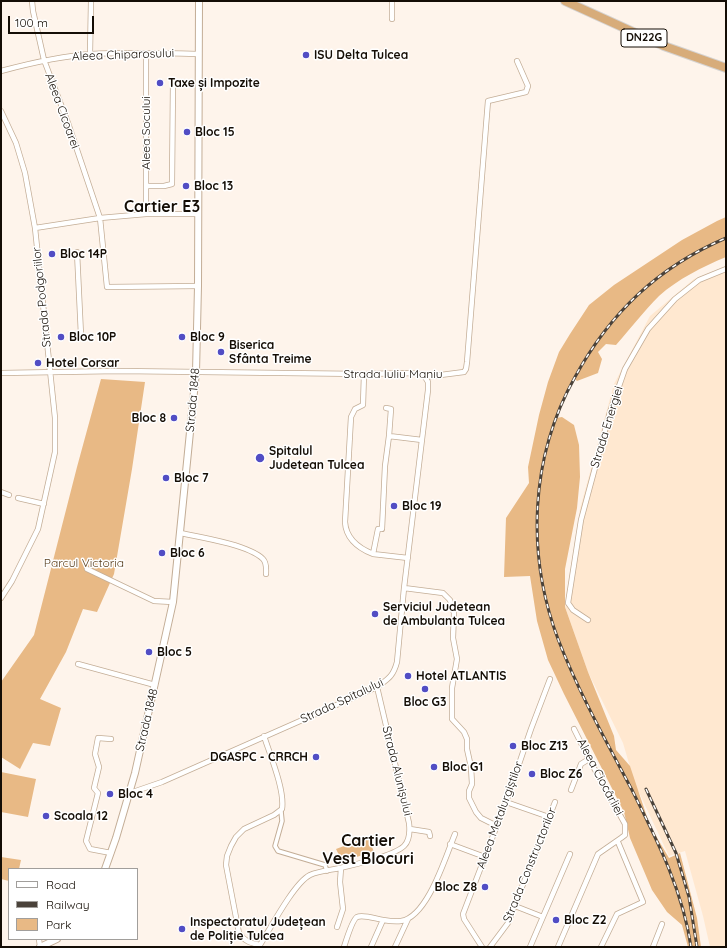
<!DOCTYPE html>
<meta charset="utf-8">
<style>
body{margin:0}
#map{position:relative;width:727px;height:948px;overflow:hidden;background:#fef4eb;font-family:Quicksand,sans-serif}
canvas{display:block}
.frame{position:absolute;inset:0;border:2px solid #140d05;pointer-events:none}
.legend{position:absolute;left:8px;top:868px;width:130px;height:72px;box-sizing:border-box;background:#fff;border:1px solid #a19e9b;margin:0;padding:5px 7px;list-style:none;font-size:12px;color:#140d05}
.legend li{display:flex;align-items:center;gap:8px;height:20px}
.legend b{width:20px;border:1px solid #a19e9b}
.scale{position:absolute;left:8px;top:16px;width:86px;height:18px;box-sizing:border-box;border:2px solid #140d05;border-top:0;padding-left:5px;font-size:12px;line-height:14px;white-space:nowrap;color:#140d05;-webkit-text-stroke:3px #fff;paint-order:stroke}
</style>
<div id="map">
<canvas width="727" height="948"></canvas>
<div class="frame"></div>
<ul class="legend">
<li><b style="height:5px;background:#fff"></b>Road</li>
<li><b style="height:5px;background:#4a423a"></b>Railway</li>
<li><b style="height:11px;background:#e8b985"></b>Park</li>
</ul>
<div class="scale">100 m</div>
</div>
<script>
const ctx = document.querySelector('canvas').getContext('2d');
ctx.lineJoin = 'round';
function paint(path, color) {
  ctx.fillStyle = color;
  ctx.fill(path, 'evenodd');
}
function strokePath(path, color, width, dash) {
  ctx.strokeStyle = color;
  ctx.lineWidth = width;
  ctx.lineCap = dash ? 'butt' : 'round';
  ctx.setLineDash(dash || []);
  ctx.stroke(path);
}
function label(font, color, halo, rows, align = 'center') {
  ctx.font = font + ' Quicksand,sans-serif';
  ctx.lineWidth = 3;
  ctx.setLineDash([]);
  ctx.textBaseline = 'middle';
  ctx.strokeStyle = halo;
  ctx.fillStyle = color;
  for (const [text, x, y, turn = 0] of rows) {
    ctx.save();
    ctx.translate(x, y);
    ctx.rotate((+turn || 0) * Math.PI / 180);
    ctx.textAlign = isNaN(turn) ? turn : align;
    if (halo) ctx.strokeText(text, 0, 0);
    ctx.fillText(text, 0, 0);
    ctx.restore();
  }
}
const built = new Path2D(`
 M726 266V947H710L703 916 685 851 669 856 635 784 623 743 588 672 565 607 580 509 614 384 650 316 694 279Z`);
const green = new Path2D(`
 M726 217V257C702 267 678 279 659 296 644 311 630 329 616 345L606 344 598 352 602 359 598 373 577 381 574 378 556 418 562 417 574 425 579 445 580 477 577 508 565 569V607L588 672 614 736 616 750 630 766 650 826 669 858 680 853 697 918 701 947H688L682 925 667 912 652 890 630 838 624 812 564 694 548 660 537 621 530 576 504 577 506 518 529 483 528 467 539 415 548 382 559 352 570 334 589 305 614 285 682 240 717 221Z
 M101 379 145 382 132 469 114 574 97 612 83 609 66 652 40 699 61 708 50 746 33 743 20 769 1 757V682L34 635 77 467Z
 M1 772 36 779 28 817 1 812Z
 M368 837 374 852 342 861 336 849Z
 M1 857 21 860 19 869H9V881L1 879Z`);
const pedestrian = new Path2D(`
 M281 811 282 821 275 846 278 851 325 865 327 871`);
const minor = new Path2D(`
 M32 1 33 11 44 60 68 123 100 218 107 287 198 286
 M392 1V19
 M90 54 91 1
 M1 71C31 63 60 56 91 54 127 52 163 53 198 54
 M1 111 16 143 25 173 35 228 55 418V452L38 529 12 581 1 598
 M146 186H164L172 184 173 81
 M146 214V53
 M35 228 100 218 146 214H198
 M77 252 81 335
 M1 373 119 371 364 374 410 373 418 374 425 377 464 372 466 369 467 362 488 101 526 92 528 86 517 61
 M364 374 363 405 355 409 351 417 345 522C346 539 358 548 373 554
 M386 408 391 409 389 436 422 440
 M389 436 385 466 382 529H378L373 554 408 558
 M1 492 9 495
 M18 498 44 504
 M180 533C200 537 249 545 263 559 267 563 266 569 266 574
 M87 569 154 601 173 602
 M404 588 443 593 450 600 454 613 453 638 457 659 452 688V719L464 732 467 739V749L471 767 472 784 469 791V798L476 812 481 818 497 826
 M588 620 573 610 568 603 581 520 610 412 625 369 648 329 675 299 699 280 726 269
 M78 664 155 685
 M264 736C270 755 285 790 282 809L274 815 244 829 236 837 231 846 227 856 226 865 239 933C245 942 251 943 260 945 270 929 294 883 310 875 319 871 331 870 340 868 354 865 395 855 404 846 410 840 410 831 409 823L377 687
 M571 790 581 764 589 759
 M130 793 162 782 377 687C388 679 393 677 397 662L404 588 428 390V382L425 377
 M506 802 549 817
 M410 829 429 832 430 836
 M450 844 485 857
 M111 853 90 849 86 841 98 793 94 788 99 767 95 754 98 738 111 739
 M515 906 543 917
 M383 920C389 921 395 922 401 921 428 917 446 855 455 834
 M337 927 343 909 340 882 341 868
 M39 939 40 947
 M344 947C346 941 352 920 357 917 363 914 376 919 383 920L371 947
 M395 947 408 919
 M482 947 464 919 463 914 506 802 531 729 550 679
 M490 947 508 923 555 802
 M530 947 570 854
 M558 947 598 854 621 838 625 835V824L589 759 574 729
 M601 947 617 914 643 902 618 842
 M653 947 662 924`);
const secondary = new Path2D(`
 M105 869 116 838 135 773 173 602 196 372 198 286 199 1
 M40 947 57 939`);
const trunk = new Path2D(`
 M565 1 664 46 726 68`);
const rail = new Path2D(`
 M646 789 676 853 689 897 697 947
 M691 947C683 891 657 840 632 790 606 741 578 691 558 639 526 554 530 457 575 377 610 313 658 267 726 238`);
const markers = [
 [306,55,4,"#514dc4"],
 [160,83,4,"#514dc4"],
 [187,132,4,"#514dc4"],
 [186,186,4,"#514dc4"],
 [52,254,4,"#514dc4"],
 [61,337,4,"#514dc4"],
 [182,337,4,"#514dc4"],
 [221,352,4,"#514dc4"],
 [38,363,4,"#514dc4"],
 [174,418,4,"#514dc4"],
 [260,458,5,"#514dc4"],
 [166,478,4,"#514dc4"],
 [394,506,4,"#514dc4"],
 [162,553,4,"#514dc4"],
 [375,614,4,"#514dc4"],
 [149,652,4,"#514dc4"],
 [408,676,4,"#514dc4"],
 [425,689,4,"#514dc4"],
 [513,746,4,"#514dc4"],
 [316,757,4,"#514dc4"],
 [434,767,4,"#514dc4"],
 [532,774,4,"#514dc4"],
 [110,794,4,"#514dc4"],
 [46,816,4,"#514dc4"],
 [485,887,4,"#514dc4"],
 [556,920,4,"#514dc4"],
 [182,929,4,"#514dc4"]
];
const shields = [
 [644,38,46]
];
const shieldNames = [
 ["DN22G",644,38]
];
const streetNames = [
 ["Aleea Chiparosului",123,55,-2],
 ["Aleea Cicoarei",62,111,70],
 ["Aleea Socului",146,133,-90],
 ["Strada Podgoriilor",42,297,-96],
 ["Strada Iuliu Maniu",393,374],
 ["Strada 1848",193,400,-85],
 ["Strada Energiei",607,427,-73],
 ["Strada Spitalului",342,701,-25],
 ["Strada 1848",147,720,-77],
 ["Strada Alunișului",397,771,76],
 ["Aleea Ciocârliei",600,777,62],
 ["Aleea Metalurgiștilor",500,815,-70],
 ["Strada Constructorilor",530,865,-68]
];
const poiNames = [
 ["ISU Delta Tulcea",314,55],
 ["Taxe și Impozite",168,83],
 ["Bloc 15",195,132],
 ["Bloc 13",194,186],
 ["Bloc 14P",60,254],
 ["Bloc 10P",69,337],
 ["Bloc 9",190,337],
 ["Biserica",229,345],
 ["Sfânta Treime",229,359],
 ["Hotel Corsar",46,363],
 ["Bloc 8",166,418,"right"],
 ["Spitalul",269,451],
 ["Judetean Tulcea",269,465],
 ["Bloc 7",174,478],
 ["Bloc 19",402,506],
 ["Bloc 6",170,553],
 ["Serviciul Judetean",383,607],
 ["de Ambulanta Tulcea",383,621],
 ["Bloc 5",157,652],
 ["Hotel ATLANTIS",416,676],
 ["Bloc G3",425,702,"center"],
 ["Bloc Z13",521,746],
 ["DGASPC - CRRCH",308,757,"right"],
 ["Bloc G1",442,767],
 ["Bloc Z6",540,774],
 ["Bloc 4",118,794],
 ["Scoala 12",54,816],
 ["Bloc Z8",477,887,"right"],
 ["Bloc Z2",564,920],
 ["Inspectoratul Județean",190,922],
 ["de Poliție Tulcea",190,936]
];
const parkNames = [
 ["Parcul Victoria",84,563]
];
const districtNames = [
 ["Cartier E3",162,207],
 ["Cartier",368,841],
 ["Vest Blocuri",368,859]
];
paint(built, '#ffe8d0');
paint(green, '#e8b985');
strokePath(pedestrian, '#c3ad96', 5.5);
strokePath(minor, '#c3ad96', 6);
strokePath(secondary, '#c3ad96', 8);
strokePath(trunk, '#d5d3d2', 10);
strokePath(pedestrian, '#fff', 3.5);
strokePath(minor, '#fff', 4.5);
strokePath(secondary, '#fff', 6);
strokePath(trunk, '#d7ac7a', 8);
strokePath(rail, '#4a423a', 3);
strokePath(rail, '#fff', 1.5, [4.5]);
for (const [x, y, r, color] of markers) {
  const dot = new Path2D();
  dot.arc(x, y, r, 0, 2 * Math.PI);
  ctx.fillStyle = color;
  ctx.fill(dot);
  strokePath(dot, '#fff', 1.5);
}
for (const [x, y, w] of shields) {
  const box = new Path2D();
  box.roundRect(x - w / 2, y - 9, w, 18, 3);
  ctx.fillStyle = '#fff';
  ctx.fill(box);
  strokePath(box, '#140d05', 1);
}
label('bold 11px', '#140d05', null, shieldNames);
label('12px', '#140d05', '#fff', streetNames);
label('bold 12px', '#140d05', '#fff', poiNames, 'left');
label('12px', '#593e1d', '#fff', parkNames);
label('bold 16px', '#140d05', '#fff', districtNames);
</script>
